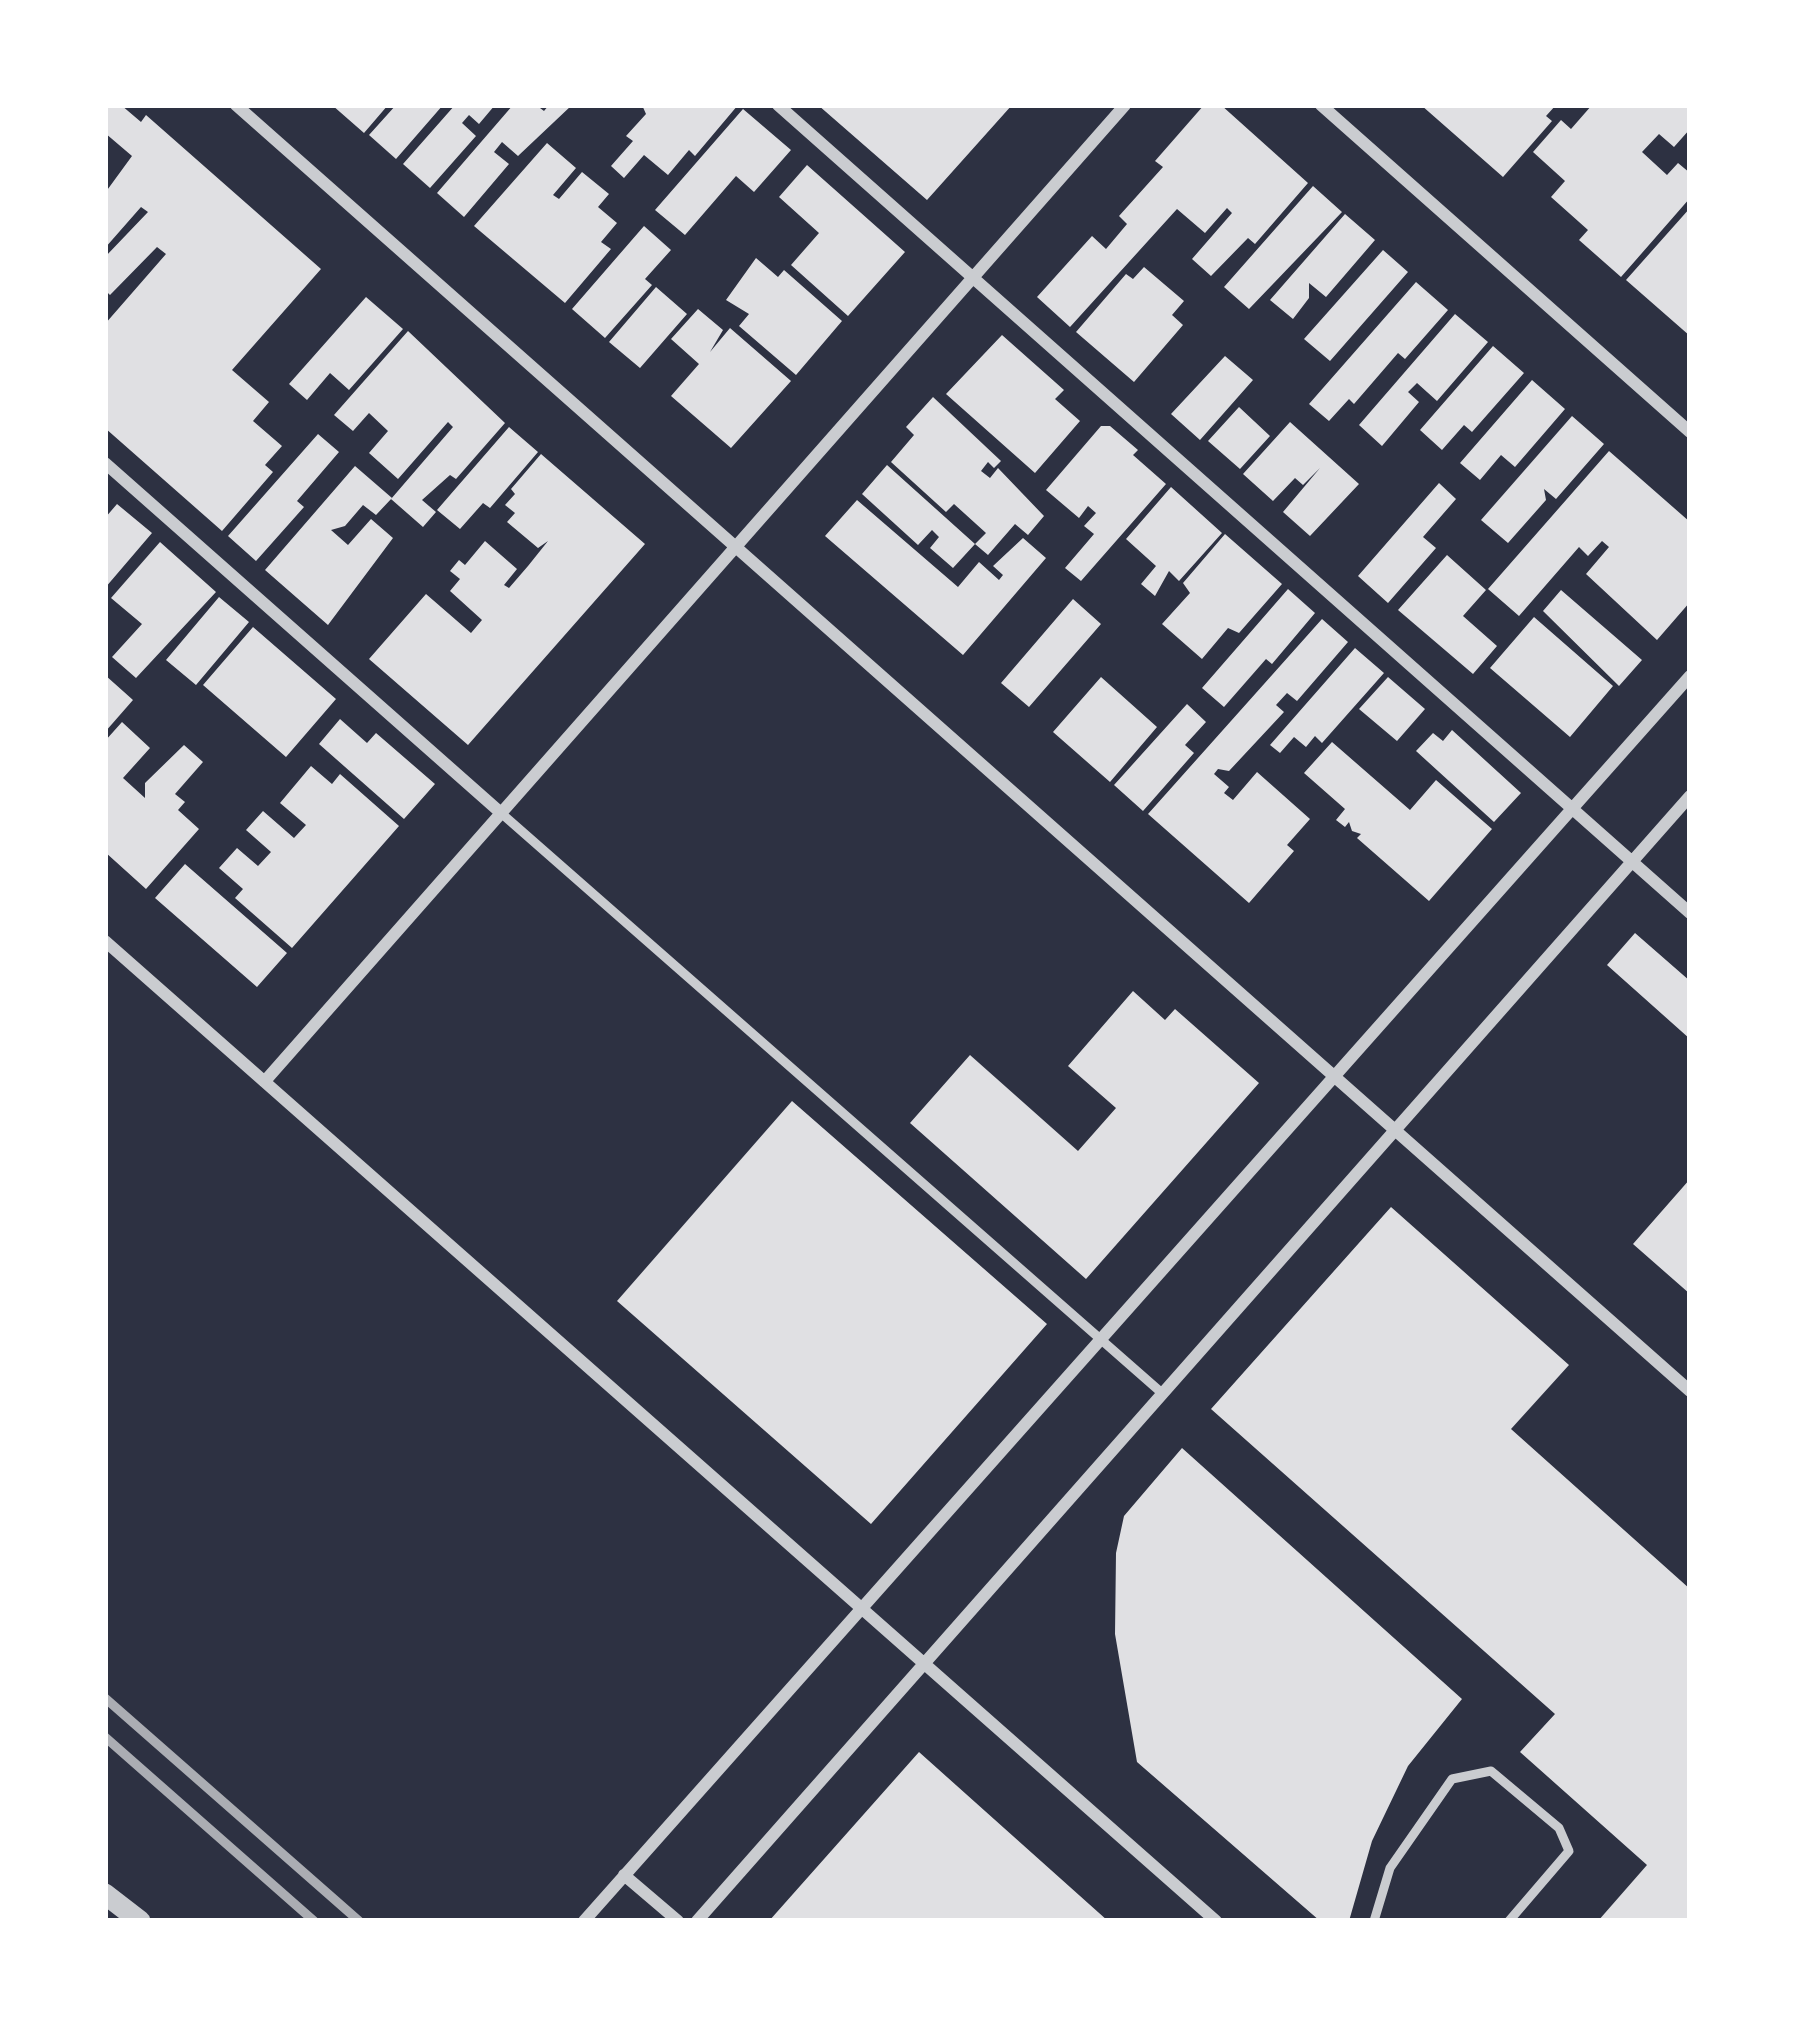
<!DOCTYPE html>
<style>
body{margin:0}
#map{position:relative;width:1795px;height:2026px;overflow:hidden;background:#2d3142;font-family:Figtree,sans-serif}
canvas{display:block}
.frame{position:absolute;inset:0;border:108px solid #fff;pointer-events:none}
</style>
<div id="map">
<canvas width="1795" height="2026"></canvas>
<div class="frame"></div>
</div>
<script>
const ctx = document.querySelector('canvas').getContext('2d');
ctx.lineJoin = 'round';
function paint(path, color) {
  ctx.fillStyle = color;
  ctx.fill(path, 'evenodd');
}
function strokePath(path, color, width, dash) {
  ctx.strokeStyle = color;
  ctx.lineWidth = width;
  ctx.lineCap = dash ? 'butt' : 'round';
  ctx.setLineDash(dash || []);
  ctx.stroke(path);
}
const building = new Path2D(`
 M105 105H121L141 122 146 115 321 269 232 370 269 402 253 421 282 446 265 465 273 472 222 531 105 428V324L166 254 157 247 110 295 105 290V257L148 212 141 207 105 248V193L132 156 105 133Z
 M332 105H388L364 133Z
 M396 105H443L396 159 369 135Z
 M455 105H495L479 124 469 115 462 123 476 136 430 188 403 164Z
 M513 105H536L544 111 549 105H572L518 156 502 142 494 152 509 164 464 217 437 193Z
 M642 105H738L695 156 689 150 668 175 644 155 624 178 611 166 633 141 626 136 646 114Z
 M818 105H1012L927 200Z
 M1204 105H1221L1308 183 1255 244 1248 238 1211 276 1192 259 1232 213 1227 208 1205 233 1177 209 1070 327 1037 297 1092 236 1106 249 1127 224 1119 216 1163 167 1155 161Z
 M1421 105H1556L1546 116 1552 121 1503 177Z
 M1592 105H1690V129L1674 147 1659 134 1642 152 1667 175 1678 163 1690 173V198L1621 277 1579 240 1588 230 1551 197 1565 181 1533 152 1561 120 1571 129Z
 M743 109 791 150 754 192 736 176 685 235 655 210Z
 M547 143 576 168 553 195 559 199 582 172 609 194 598 207 617 223 601 242 611 249 565 303 474 226Z
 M807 165 905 252 848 316 791 265 819 233 779 197Z
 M1313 186 1342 212 1249 309 1224 287Z
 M1690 208V336L1626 280Z
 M1345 214 1375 240 1326 297 1309 283V298L1293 319 1270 300Z
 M644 226 671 250 645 279 652 285 605 338 572 309Z
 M1383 250 1408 272 1330 361 1304 339Z
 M756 258 778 277 784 270 842 321 796 375 739 326 749 314 726 300Z
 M1144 267 1184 301 1172 315 1183 325 1134 382 1076 332 1126 274 1133 279Z
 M1416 282 1448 310 1405 359 1398 353 1354 404 1349 399 1329 421 1309 404Z
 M656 287 687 314 640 368 609 342Z
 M366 297 403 329 349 390 330 373 307 400 289 384Z
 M698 309 723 330 710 352 730 328 791 381 731 448 671 396 699 364 671 339Z
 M1455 314 1488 342 1437 401 1417 383 1408 392 1419 402 1382 446 1359 425Z
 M408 331 505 423 456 479 450 475 422 500 436 512 423 527 391 499 453 427 448 422 398 479 369 453 388 431 369 413 353 431 334 415Z
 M1002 335 1064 390 1055 399 1080 421 1035 473 946 394Z
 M1493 346 1524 373 1472 432 1464 425 1442 450 1420 430Z
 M1225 356 1253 380 1200 440 1171 414Z
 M1532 380 1565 409 1515 467 1501 455 1480 480 1460 463Z
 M933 397 1001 461 994 468 988 462 981 471 990 478 998 468 1044 516 1028 535 1015 524 988 555 975 544 986 533 954 504 946 512 891 462 914 435 906 427Z
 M1239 407 1270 436 1240 469 1208 441Z
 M1572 416 1604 444 1556 499 1544 489 1546 500 1508 543 1481 520Z
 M1290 422 1359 484 1310 536 1283 512 1320 468 1303 485 1295 478 1273 501 1243 474Z
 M1101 426H1110L1138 450 1133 455 1166 484 1081 581 1065 568 1094 534 1084 526 1096 513 1088 506 1079 518 1046 490Z
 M509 427 538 452 490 508 483 503 460 529 437 510Z
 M318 434 339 452 297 501 304 507 256 561 228 536Z
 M1609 451 1690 522V602L1657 640 1586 574 1609 547 1602 541 1588 556 1579 547 1519 616 1488 589Z
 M541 454 645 544 468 745 369 659 426 594 471 633 482 620 450 591 460 579 450 571 459 560 465 565 485 541 517 569 504 585 509 588 528 566 548 541 538 548 507 522 515 513 505 505 515 494 511 489Z
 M887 465 975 544 953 568 930 548 939 537 932 530 918 545 862 494Z
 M355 466 392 498 376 515 363 505 345 526 331 530 348 545 371 519 393 538 328 625 265 570Z
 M1439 483 1456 499 1423 537 1436 548 1388 603 1358 576Z
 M1171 487 1222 533 1179 581 1169 571 1155 596 1141 584 1156 566 1126 539Z
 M857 500 958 587 979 562 999 580 1003 575 993 566 1023 538 1046 558 963 655 825 536Z
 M117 504 152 533 105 588V518Z
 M1225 534 1282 584 1239 633 1228 628 1202 659 1162 624 1190 593 1183 583Z
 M160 542 216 592 136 678 112 657 142 624 111 598Z
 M1447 555 1486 590 1463 616 1497 646 1473 674 1398 610Z
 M1288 589 1315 613 1272 664 1266 659 1224 707 1202 688Z
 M1561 590 1642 660 1619 686 1543 611Z
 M219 597 249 622 196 685 166 660Z
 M1073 599 1101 624 1029 707 1001 683Z
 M1534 617 1613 686 1570 737 1490 668Z
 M1322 619 1348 642 1297 701 1287 693 1276 705 1284 712 1229 771 1218 769 1214 774 1229 787 1224 793 1233 800 1257 772 1310 819 1287 845 1294 851 1249 903 1148 814Z
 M253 627 336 699 286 757 203 685Z
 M1355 648 1384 673 1322 743 1315 736 1306 747 1294 737 1280 753 1270 745Z
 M105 675 133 700 105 732Z
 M1101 677 1157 727 1110 782 1053 732Z
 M1388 677 1425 709 1397 741 1359 709Z
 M1187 704 1206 722 1185 745 1194 753 1143 811 1114 785Z
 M340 719 367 743 376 733 435 784 404 819 319 744Z
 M122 722 150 748 123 778 145 798V783L184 745 203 762 175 794 185 802 178 810 199 829 146 889 105 852V741Z
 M1452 730 1521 793 1494 822 1416 751 1433 733 1443 741Z
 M1332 742 1410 810 1436 780 1492 829 1429 901 1357 838 1361 834 1352 831 1349 822 1345 827 1336 820 1345 809 1304 773Z
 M311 766 332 784 340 774 399 826 292 948 235 898 243 889 219 868 237 848 258 866 271 852 246 830 263 811 294 838 306 825 280 803Z
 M185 864 287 953 257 987 155 898Z
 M1635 933 1690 981V1039L1607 965Z
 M1133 991 1165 1020 1175 1009 1259 1083 1086 1279 910 1123 970 1055 1078 1151 1116 1108 1068 1066Z
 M792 1101 1047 1324 871 1524 617 1301Z
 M1690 1179V1294L1633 1244Z
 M1391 1207 1569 1365 1511 1429 1690 1589V1921H1598L1647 1865 1520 1752 1555 1714 1211 1409Z
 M1182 1448 1462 1699 1408 1766 1372 1841 1349 1921H1320L1137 1762 1115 1634 1116 1553 1124 1516Z
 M919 1752 1108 1921H769Z`);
const service = new Path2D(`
 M501 813 1163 1394
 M1374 1921 1390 1868 1452 1779 1491 1771 1559 1828 1569 1851 1509 1921`);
const minor = new Path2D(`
 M236 105 1690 1391
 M778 105 1690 913
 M1321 105 1690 432
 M105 463 501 813
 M105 941 1216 1921
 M265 1081 1125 105
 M624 1875 678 1921
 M584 1921 1690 676
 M697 1921 1690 796`);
const tertiary = new Path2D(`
 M105 1894 140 1921`);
const rail = new Path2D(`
 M105 1698 359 1921
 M105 1737 314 1921`);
paint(building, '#e0e0e3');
strokePath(service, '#caccd0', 9);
strokePath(minor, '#caccd0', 12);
strokePath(tertiary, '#caccd0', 21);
strokePath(rail, '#abadb3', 9);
</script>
